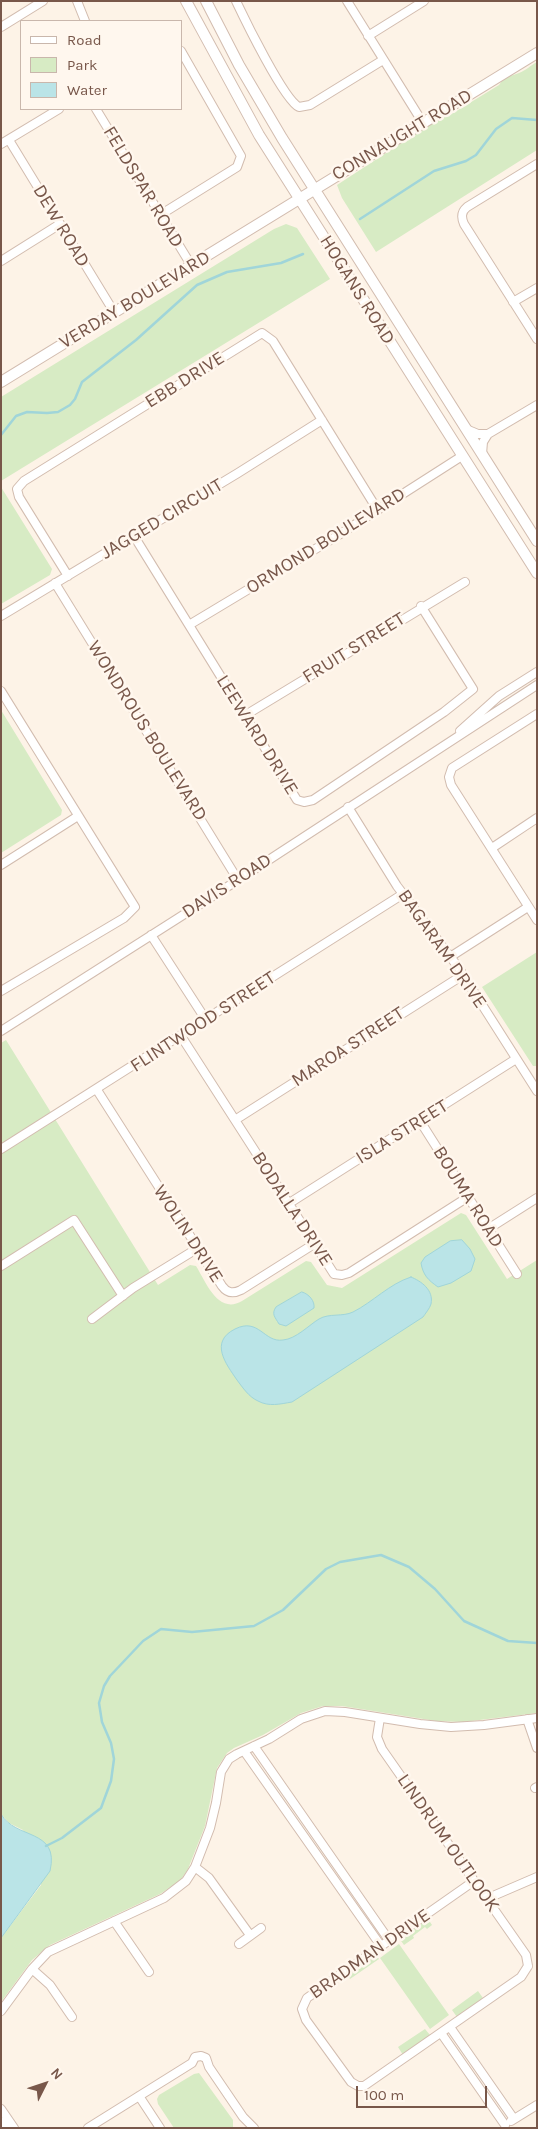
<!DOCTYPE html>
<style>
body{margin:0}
#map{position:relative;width:538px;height:2129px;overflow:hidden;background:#fdf3e7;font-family:Karla,sans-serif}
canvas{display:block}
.frame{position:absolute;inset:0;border:2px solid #78574a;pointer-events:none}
.legend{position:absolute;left:20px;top:20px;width:162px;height:90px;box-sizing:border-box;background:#fff7ee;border:1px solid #c9b7ac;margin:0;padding:6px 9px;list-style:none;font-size:15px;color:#78574a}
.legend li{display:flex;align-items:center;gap:10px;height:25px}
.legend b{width:25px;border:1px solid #c9b7ac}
.north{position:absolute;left:20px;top:2059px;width:50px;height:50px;-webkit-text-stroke:4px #fff7ee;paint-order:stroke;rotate:49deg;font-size:14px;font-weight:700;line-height:20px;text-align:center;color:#78574a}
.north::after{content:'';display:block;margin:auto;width:18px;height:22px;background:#78574a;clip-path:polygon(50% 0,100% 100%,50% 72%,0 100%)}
.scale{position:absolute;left:356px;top:2086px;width:131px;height:22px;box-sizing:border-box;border:2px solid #78574a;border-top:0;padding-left:6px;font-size:15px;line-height:18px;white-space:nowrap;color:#78574a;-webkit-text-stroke:4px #fff7ee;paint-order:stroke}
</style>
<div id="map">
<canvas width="538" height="2129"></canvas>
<div class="frame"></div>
<ul class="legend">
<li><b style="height:6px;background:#fff"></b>Road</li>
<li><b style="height:14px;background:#d7ebc4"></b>Park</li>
<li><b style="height:14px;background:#bae4e7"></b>Water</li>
</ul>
<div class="north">N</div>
<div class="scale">100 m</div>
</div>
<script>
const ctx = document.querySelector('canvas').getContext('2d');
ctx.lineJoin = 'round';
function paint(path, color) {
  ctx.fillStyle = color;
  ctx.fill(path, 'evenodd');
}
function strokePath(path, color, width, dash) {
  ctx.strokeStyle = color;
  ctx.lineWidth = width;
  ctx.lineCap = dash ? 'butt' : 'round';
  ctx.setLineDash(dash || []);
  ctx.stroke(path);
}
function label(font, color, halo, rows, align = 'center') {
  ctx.font = font + ' Karla,sans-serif';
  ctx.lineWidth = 5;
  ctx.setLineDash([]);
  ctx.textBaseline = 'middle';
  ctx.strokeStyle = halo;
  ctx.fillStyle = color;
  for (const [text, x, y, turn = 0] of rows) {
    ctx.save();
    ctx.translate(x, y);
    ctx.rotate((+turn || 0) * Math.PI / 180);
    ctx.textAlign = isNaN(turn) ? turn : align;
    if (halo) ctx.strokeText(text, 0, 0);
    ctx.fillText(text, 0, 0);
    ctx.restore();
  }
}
const green = new Path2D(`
 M537 62V150L376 252 342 198 337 185 444 115H450L499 85C505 76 511 76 519 73 525 71 531 65 537 62Z
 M286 224 297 228 330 279 1 481V397L274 229Z
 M1 487 52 569 50 575 1 604Z
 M1 710 62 810 61 815 1 853Z
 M537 952V1066H533L482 987Z
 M6 1040 158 1285 190 1265 196 1266C206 1282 218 1315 242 1301L306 1261 311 1262 327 1285 342 1288 461 1213 466 1215 507 1279 537 1260V1713L463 1722 436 1721 342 1706H323L301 1713 263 1735 234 1748 227 1753 217 1768 205 1826 188 1869 180 1881 160 1894 50 1945 32 1960 1 2002V1938L41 1885 23 1830 9 1823 1 1814V1043Z
 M428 1919 432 1925 427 1929 425 1927 413 1936 414 1938 404 1945 399 1938Z
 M399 1944 449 2015 430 2029 380 1958Z
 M376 1955 379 1959 350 1979 347 1975Z
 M478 1991 483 1998 457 2017 452 2010Z
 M425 2029 430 2035 403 2055 398 2047Z
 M199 2073 233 2120V2128H174L158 2104 157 2099 159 2095 194 2074Z`);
const water = new Path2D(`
 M462 1240 470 1249 475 1259 471 1271 451 1283 438 1287C428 1280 423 1275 421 1263L425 1257 450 1241Z
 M411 1277C421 1281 434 1290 431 1304 430 1308 425 1314 423 1317L292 1402C280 1404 269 1407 258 1401 249 1397 243 1388 237 1380 226 1364 209 1342 235 1329 259 1317 264 1343 283 1340 296 1339 309 1325 319 1319 329 1313 343 1317 353 1312 373 1302 389 1284 411 1277Z
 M302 1292C309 1294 315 1301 314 1308L286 1326 279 1324C275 1317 271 1314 276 1307Z
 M1 1814C15 1840 60 1828 50 1871L1 1938Z`);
const stream = new Path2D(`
 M360 219 434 171 466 161 476 155 496 129 512 118 537 120
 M1 435 16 416 27 412 47 413 58 412 70 405 75 399 82 382 136 340 197 285 227 272 281 263 303 254
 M46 1846 62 1838 101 1808 111 1781 114 1759 111 1743 102 1722 99 1703 104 1686 110 1676 143 1641 161 1629 192 1632 254 1626 283 1610 326 1569 340 1562 381 1555 409 1567 435 1589 464 1621 508 1641 537 1643`);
const minor = new Path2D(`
 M77 1 85 21
 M236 1C245 20 284 100 299 107L310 105 383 60
 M347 1 423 123
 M1 27 43 1
 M368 36 424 1
 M96 109 191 265
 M9 140 114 312
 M1 144 59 109
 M537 164 467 207C461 212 461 217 464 224L537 339
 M160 215 237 167 241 156 181 51
 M1 261 60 224
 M513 302 537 288
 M466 429 478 434H488
 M482 454 483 442 488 434 537 405
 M134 536 297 800 304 802 313 800 444 712 473 689 421 606
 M68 576 19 497 17 489 24 481 262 333 273 341 377 509
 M55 583 238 880
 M1 616 238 473 322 420
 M189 625 337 536 462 456
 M1 691 135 907 124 918 1 991
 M537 714 452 768 449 777 451 785 537 920
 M244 716 465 582
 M460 731 499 696 537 672
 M348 807 397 886 458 967 537 1091
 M492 848 537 818
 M1 865 78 816
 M151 935 206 1020
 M450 957 528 907
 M1 1031 238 880 537 685
 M181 1036 334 1274 342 1275 349 1273 468 1197
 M97 1090 222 1286C227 1293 233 1294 241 1290L314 1244
 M235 1120 463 975
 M420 1121 517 1274
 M1 1149 403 894
 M288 1204 516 1059
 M488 1229 537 1198
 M1 1266 74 1220 123 1296
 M92 1319 133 1288 198 1248
 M380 1718 377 1737 382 1749 526 1955 528 1966
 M527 1719 537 1748
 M254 1746 389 1940
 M244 1751 381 1946
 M535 1788 537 1787
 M195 1867 209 1878 250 1935
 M474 1881 307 1998 302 2009 306 2020 351 2082 358 2086H364L521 1977 528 1966
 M486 1899 537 1877
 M114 1921 149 1972
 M239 1944 261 1928
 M32 1969 50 1985 72 2017
 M1 2011 32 1969 48 1952 164 1898 186 1881 195 1867 210 1828 216 1803 221 1772 229 1759 237 1754 269 1739 301 1719 325 1711 345 1712 420 1724 451 1727 484 1725 537 1718
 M450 2027 514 2119
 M441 2033 505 2125
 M139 2096 160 2128
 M1 2109 14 2128
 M511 2121 537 2105
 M1 2122 5 2128
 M88 2128 192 2063 195 2057 201 2056 206 2058 209 2067 243 2117 254 2128`);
const tertiary = new Path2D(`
 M186 1 259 135 537 573
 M206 1 239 65 282 138 537 541
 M1 382 537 53`);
const streetNames = [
 ["CONNAUGHT ROAD",402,135,-31],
 ["FELDSPAR ROAD",143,187,59],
 ["DEW ROAD",61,226,59],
 ["HOGANS ROAD",357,290,58],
 ["VERDAY BOULEVARD",135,300,-31],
 ["EBB DRIVE",185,380,-32],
 ["JAGGED CIRCUIT",162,519,-31],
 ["ORMOND BOULEVARD",326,541,-32],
 ["FRUIT STREET",354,648,-32],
 ["WONDROUS BOULEVARD",147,731,58],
 ["LEEWARD DRIVE",257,735,58],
 ["DAVIS ROAD",227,886,-33],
 ["BAGARAM DRIVE",442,949,55],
 ["FLINTWOOD STREET",203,1022,-33],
 ["MAROA STREET",348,1047,-33],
 ["ISLA STREET",402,1132,-32],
 ["BOUMA ROAD",468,1197,58],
 ["BODALLA DRIVE",292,1209,57],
 ["WOLIN DRIVE",188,1234,57],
 ["LINDRUM OUTLOOK",448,1843,55],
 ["BRADMAN DRIVE",370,1954,-35]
];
paint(green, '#d7ebc4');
paint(water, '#bae4e7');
strokePath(water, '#a0d5d9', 1);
strokePath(stream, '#a0d5d9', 2.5);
strokePath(minor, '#d2bcaf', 10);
strokePath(tertiary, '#d2bcaf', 12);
strokePath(minor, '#fff', 8);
strokePath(tertiary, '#fff', 10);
label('19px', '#78574a', '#fff7ee', streetNames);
</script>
